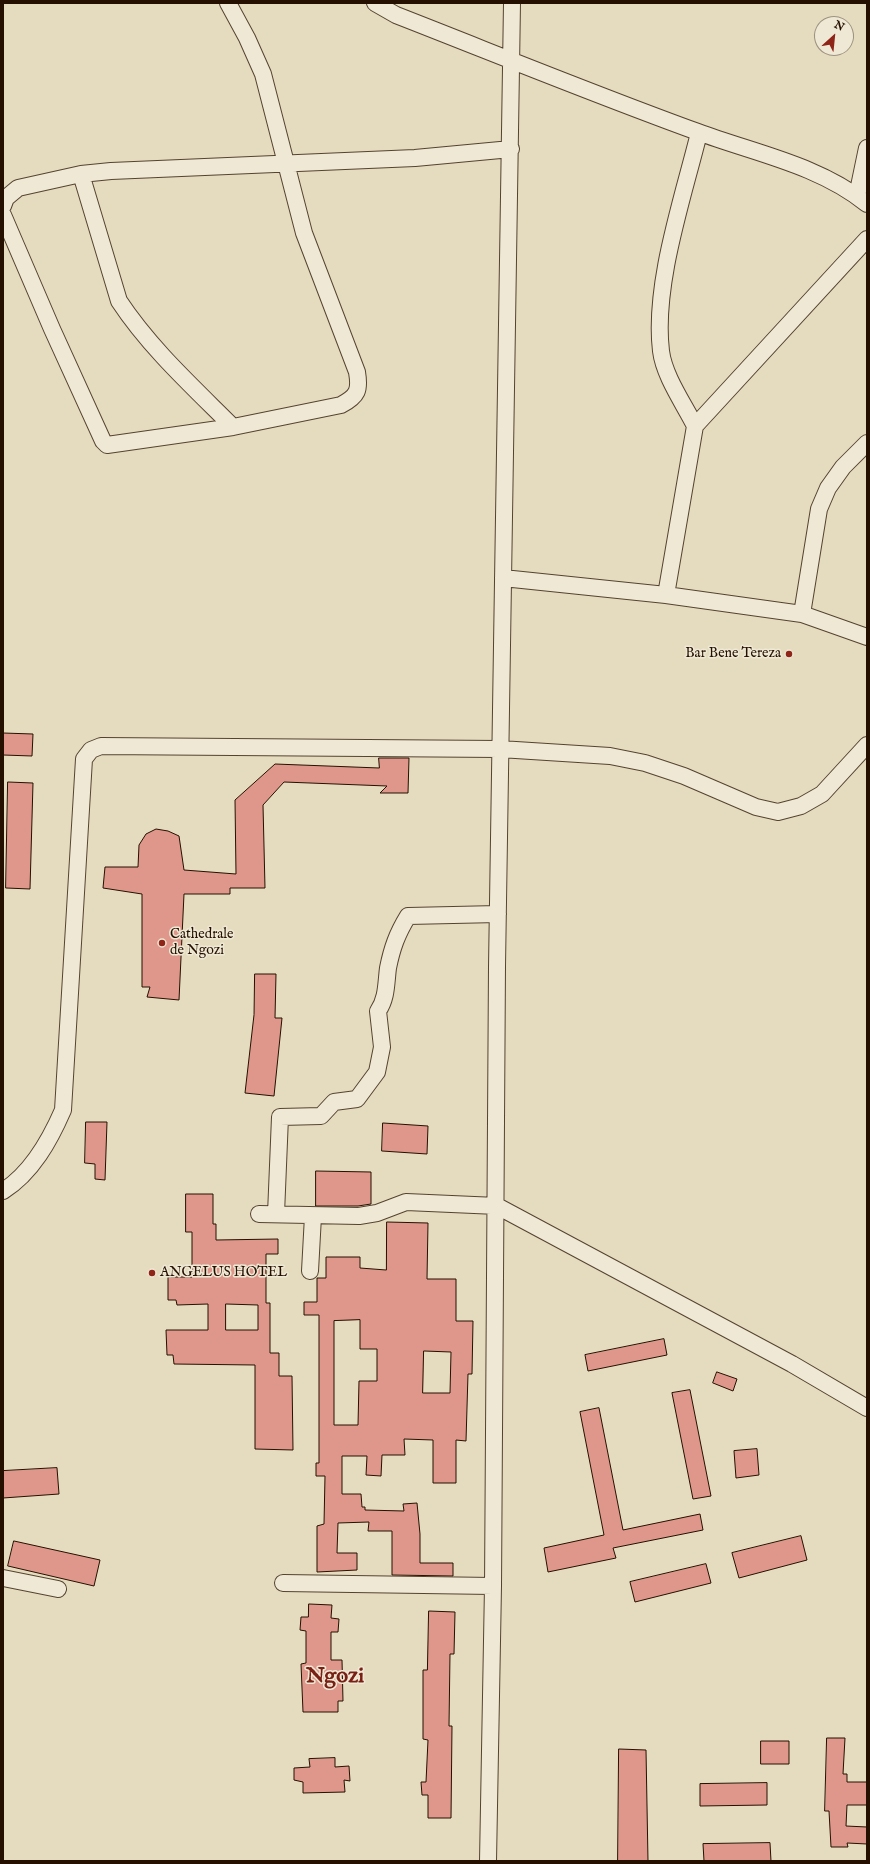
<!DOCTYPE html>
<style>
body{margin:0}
#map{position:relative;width:870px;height:1864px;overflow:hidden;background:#e5dcbf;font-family:"IM FELL English",serif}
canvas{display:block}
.frame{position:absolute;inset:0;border:4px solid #251000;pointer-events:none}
.north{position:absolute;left:814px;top:16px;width:40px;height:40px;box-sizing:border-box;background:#eee8d5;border:1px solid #9e9280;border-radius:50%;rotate:27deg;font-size:11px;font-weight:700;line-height:16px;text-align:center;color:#251000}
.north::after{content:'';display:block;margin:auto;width:14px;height:18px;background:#8f2418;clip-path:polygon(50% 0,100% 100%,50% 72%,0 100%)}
</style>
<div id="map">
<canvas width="870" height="1864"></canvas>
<div class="frame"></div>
<div class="north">N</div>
</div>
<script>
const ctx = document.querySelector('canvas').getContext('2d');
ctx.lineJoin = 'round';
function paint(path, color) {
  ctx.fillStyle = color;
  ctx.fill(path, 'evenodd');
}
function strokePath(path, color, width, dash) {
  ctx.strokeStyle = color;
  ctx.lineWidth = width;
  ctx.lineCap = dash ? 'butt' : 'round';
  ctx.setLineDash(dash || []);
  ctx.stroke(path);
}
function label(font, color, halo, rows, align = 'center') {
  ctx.font = font + ' "IM FELL English",serif';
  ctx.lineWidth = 3;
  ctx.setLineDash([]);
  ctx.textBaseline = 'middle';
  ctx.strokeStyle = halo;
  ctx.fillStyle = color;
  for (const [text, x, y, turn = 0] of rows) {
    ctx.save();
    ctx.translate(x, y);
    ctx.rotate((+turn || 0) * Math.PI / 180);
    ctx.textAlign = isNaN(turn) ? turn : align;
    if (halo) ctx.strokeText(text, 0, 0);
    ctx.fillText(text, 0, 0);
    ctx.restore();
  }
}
const building = new Path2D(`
 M3 733 33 734 32 756 3 755Z
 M379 758H409L408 793H380L387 786 284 782 263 805 265 888H230V894H184L179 1000 147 997 150 987H142V894L103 888 105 867H138L139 845 146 834 156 829 168 831 179 836 184 870 236 874 235 800 275 764 379 768Z
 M8 782 33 783 30 889 6 888Z
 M255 974H276L275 1018H282L274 1096 245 1093 254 1015Z
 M86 1122H107L105 1180 95 1179V1164L85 1163Z
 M383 1123 428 1126 427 1154 382 1151Z
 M316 1171 371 1172V1204L358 1206H316Z
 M186 1194H213V1224H216V1240L278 1239V1254H266V1303H270V1353H279V1376H292L293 1450 255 1449V1365L174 1364 173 1355H167L166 1330H208V1304L177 1305 176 1300H168V1277H192V1232H186ZM226 1304 258 1305V1330H226Z
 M387 1222 428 1223 427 1279H456V1321H473L472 1374H468L466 1441 456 1440V1483H433V1440L404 1439 405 1455H382L381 1476 366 1475 367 1456H342V1494H361L362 1507H365V1510L404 1511 403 1504 417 1503 420 1534V1563H453V1576L392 1575V1531H368L369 1522 338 1523 337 1553H357V1570L317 1572V1526L324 1524 325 1476H316V1463H319V1315H304V1302H317V1278H326V1257H360V1268L386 1270ZM360 1320V1349H377V1381H359L358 1425H334V1321ZM424 1351 451 1352 450 1393H423Z
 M664 1339 667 1355 588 1371 585 1355Z
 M717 1372 737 1379 733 1391 713 1383Z
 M690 1390 711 1496 693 1499 672 1393Z
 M599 1408 623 1530 700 1514 703 1530 613 1548 616 1558 548 1572 544 1548 604 1535 580 1412Z
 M757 1449 759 1475 736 1478 734 1451Z
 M57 1468 59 1494 3 1498V1471Z
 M801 1536 807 1560 739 1578 732 1553Z
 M14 1541 100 1560 94 1586 8 1566Z
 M706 1564 711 1583 635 1602 630 1582Z
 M309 1604 332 1605 331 1618 339 1619 338 1632H331V1660H342L343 1701H338V1712H303L301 1664 306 1663V1631L300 1630 301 1617H308Z
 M429 1611 455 1612 454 1654H450L449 1726H452L451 1818H428V1795H422L421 1782H426L428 1740 423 1739V1670H427Z
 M827 1738H845L843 1774H847V1782H867V1805H847L846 1826 867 1827V1844L847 1843 848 1847H831L829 1811H825Z
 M761 1741H789V1764H761Z
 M619 1749 646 1750 648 1861H618Z
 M335 1758V1767L349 1766 350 1781 344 1780 345 1792 303 1793V1782L294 1780V1768L310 1767 309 1759Z
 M767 1783V1805L700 1806V1784Z
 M770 1843 771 1861H704L703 1844Z`);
const minor = new Path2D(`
 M375 3 396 15C496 54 596 95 698 132 754 153 819 165 867 204
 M81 174 119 301C150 348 193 387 233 427
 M857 196 867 148
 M3 206 6 198 18 188 81 174 111 171 415 158 511 149
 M3 215 52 329 103 441 107 445 233 427 341 405C358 396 360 390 357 372L304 233 263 74 247 38 228 3
 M695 426C684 404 664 376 661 351 653 285 683 198 699 133
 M503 578 666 595 802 614 867 637
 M666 595 695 426 867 239
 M802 614 819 509 828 488 843 467 867 443
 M3 1191C32 1173 50 1140 63 1110L84 759 91 750 101 746 500 749 610 756 645 763 684 776 756 807 778 812 801 806 822 794 867 745
 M259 1214 359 1216 377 1213 406 1202 497 1206 792 1364 867 1408
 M276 1214 280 1117 321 1116 334 1102 357 1099 377 1072 382 1047 378 1011C387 998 386 983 388 968 392 948 397 934 408 916L498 914
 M310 1271 313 1216
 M3 1578 58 1589
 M283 1583 493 1586
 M488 1861 493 1586 497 966 512 3`);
const markers = [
 [789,654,4,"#8f2418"],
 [162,943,4,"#8f2418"],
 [152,1273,4,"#8f2418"]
];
const poiNames = [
 ["Bar Bene Tereza",781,654,"right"],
 ["Cathedrale",170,935],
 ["de Ngozi",170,951],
 ["ANGELUS HOTEL",160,1273]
];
const townNames = [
 ["Ngozi",335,1677]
];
paint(building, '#df978b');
strokePath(building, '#251000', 1);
strokePath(minor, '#554330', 18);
strokePath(minor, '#eee8d5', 16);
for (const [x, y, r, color] of markers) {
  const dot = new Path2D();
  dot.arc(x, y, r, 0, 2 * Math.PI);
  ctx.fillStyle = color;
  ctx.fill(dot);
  strokePath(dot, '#eee8d5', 1.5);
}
label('14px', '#251000', '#eee8d5', poiNames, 'left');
label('bold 22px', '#7a1f14', '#eee8d5', townNames);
</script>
